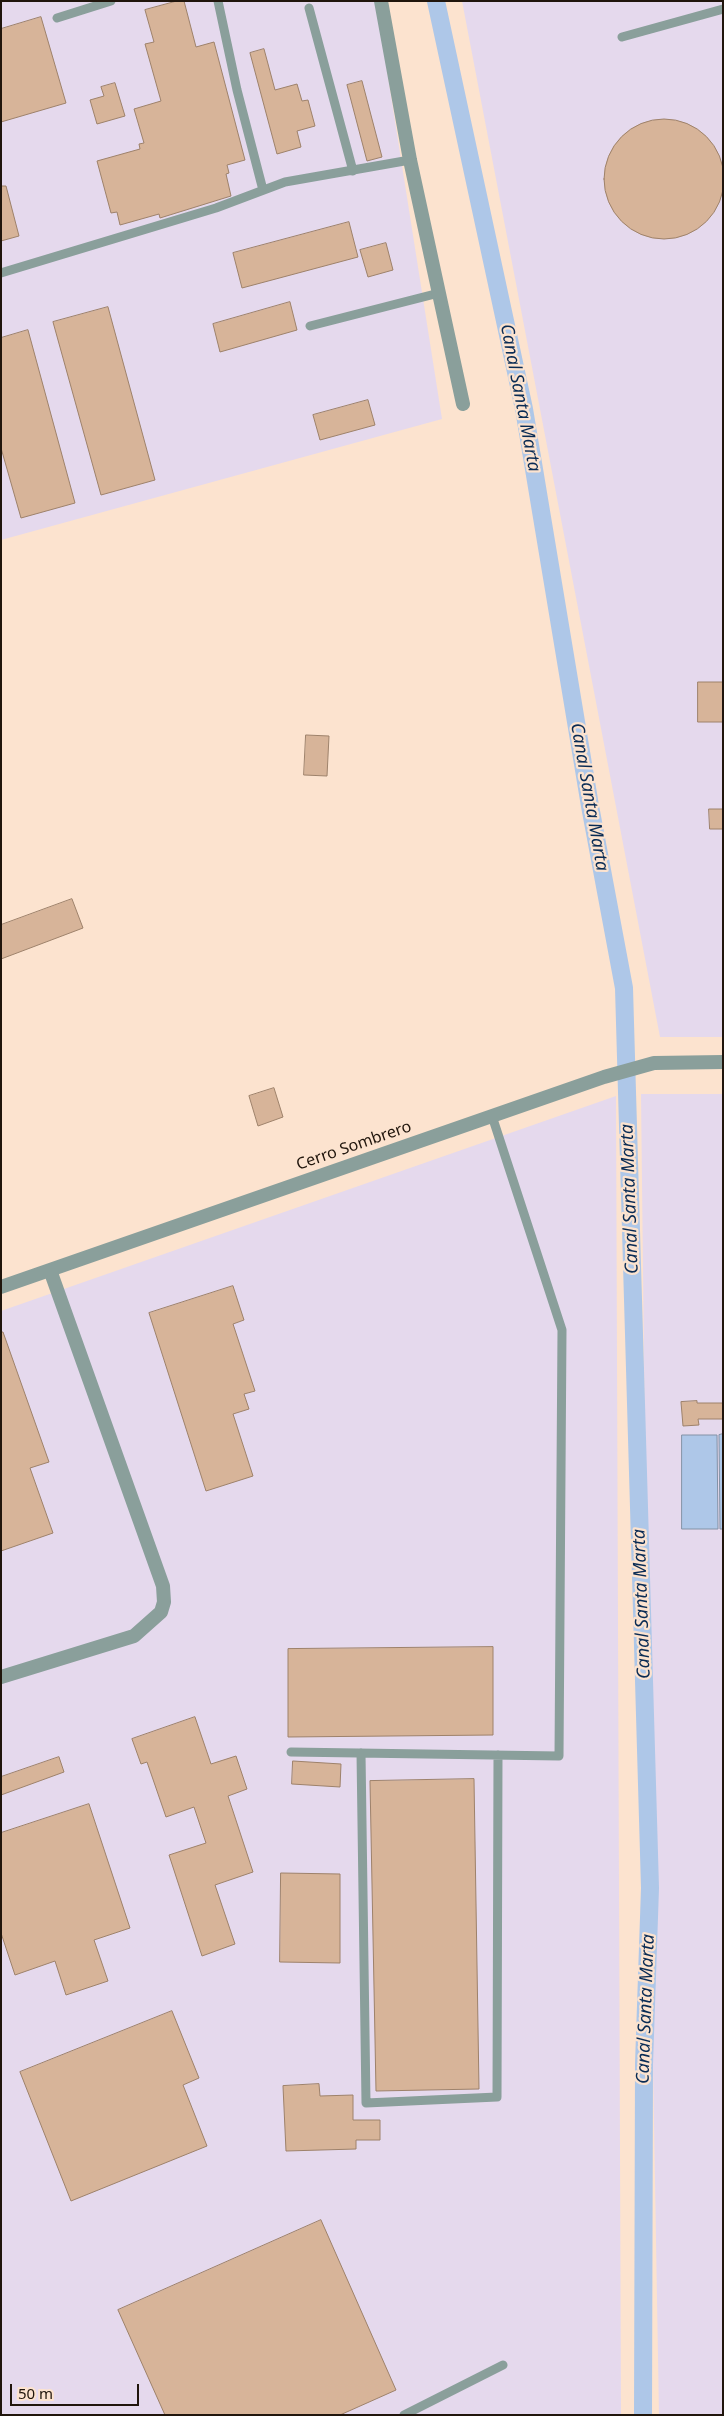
<!DOCTYPE html>
<style>
body{margin:0}
#map{position:relative;width:724px;height:2416px;overflow:hidden;background:#fce3cf;font-family:"Noto Sans",sans-serif}
canvas{display:block}
.frame{position:absolute;inset:0;border:2px solid #20150c;pointer-events:none}
.scale{position:absolute;left:10px;top:2384px;width:129px;height:22px;box-sizing:border-box;border:2px solid #20150c;border-top:0;padding-left:6px;font-size:15px;line-height:18px;white-space:nowrap;color:#20150c;-webkit-text-stroke:4px #fce3cf;paint-order:stroke}
</style>
<div id="map">
<canvas width="724" height="2416"></canvas>
<div class="frame"></div>
<div class="scale">50 m</div>
</div>
<script>
const ctx = document.querySelector('canvas').getContext('2d');
ctx.lineJoin = 'round';
function paint(path, color) {
  ctx.fillStyle = color;
  ctx.fill(path, 'evenodd');
}
function strokePath(path, color, width, dash) {
  ctx.strokeStyle = color;
  ctx.lineWidth = width;
  ctx.lineCap = dash ? 'butt' : 'round';
  ctx.setLineDash(dash || []);
  ctx.stroke(path);
}
function label(font, color, halo, rows, align = 'center') {
  ctx.font = font + ' "Noto Sans",sans-serif';
  ctx.lineWidth = 4.5;
  ctx.setLineDash([]);
  ctx.textBaseline = 'middle';
  ctx.strokeStyle = halo;
  ctx.fillStyle = color;
  for (const [text, x, y, turn = 0] of rows) {
    ctx.save();
    ctx.translate(x, y);
    ctx.rotate((+turn || 0) * Math.PI / 180);
    ctx.textAlign = isNaN(turn) ? turn : align;
    if (halo) ctx.strokeText(text, 0, 0);
    ctx.fillText(text, 0, 0);
    ctx.restore();
  }
}
const industrial = new Path2D(`
 M1 1H376L442 419 1 540Z
 M462 1H723V1037H660Z
 M641 1094H723V2415H659L650 1888Z
 M616 1096 621 2415H1V1311Z`);
const water = new Path2D(`
 M723 1434V1529H720L719 1435Z
 M682 1435H717L718 1529H682Z`);
const canal = new Path2D(`
 M436 1 524 409 590 806 624 988 650 1888 644 2064 643 2415`);
const building = new Path2D(`
 M177 1H184L196 47 214 42 245 160 227 165 229 173 226 174 231 196 160 218 159 214 120 225 117 212 111 213 97 161 140 149 139 144 144 143 134 109 161 101 145 44 154 42 145 10Z
 M41 17 66 103 1 122V29Z
 M264 49 275 90 297 84 302 101 308 100 315 126 297 131 301 147 277 154 250 53Z
 M362 81 382 157 367 161 347 85Z
 M115 83 125 116 97 124 90 100 104 96 101 87Z
 M604 179a60 60 0 1 1 120 0a60 60 0 1 1-120 0Z
 M1 186H6L19 236 1 241Z
 M349 222 358 257 242 288 233 253Z
 M386 243 393 270 368 277 360 250Z
 M290 302 297 330 220 352 213 324Z
 M108 307 155 480 101 495 53 322Z
 M28 330 75 503 21 518 1 448V338Z
 M368 400 375 425 320 440 313 415Z
 M698 682H723V722H698Z
 M306 735 329 736 327 776 304 775Z
 M709 809H723V829H710Z
 M72 899 83 928 1 959V925Z
 M274 1088 283 1117 258 1126 249 1096Z
 M233 1286 244 1320 233 1324 255 1391 244 1394 249 1409 233 1414 253 1476 206 1491 149 1313Z
 M1 1332H3L49 1462 30 1468 53 1533 1 1551Z
 M697 1401V1403H723V1419H698L699 1425 683 1426 681 1402Z
 M493 1647V1735L288 1737V1649Z
 M195 1717 211 1764 236 1756 247 1789 228 1796 253 1872 215 1885 235 1944 202 1956 169 1855 206 1843 194 1807 166 1817 147 1762 141 1764 132 1739Z
 M59 1757 64 1772 1 1795V1777Z
 M293 1761 341 1764 340 1787 292 1784Z
 M474 1779 479 2089 376 2091 370 1781Z
 M89 1804 130 1928 94 1940 108 1981 66 1995 55 1961 15 1975 1 1933V1833Z
 M281 1873 340 1874V1963L280 1962Z
 M172 2011 199 2078 183 2085 207 2146 71 2201 20 2072Z
 M319 2084 320 2096 353 2095V2120H380V2140H356V2149L286 2151 283 2086Z
 M321 2220 396 2390 340 2415H165L118 2310Z`);
const service = new Path2D(`
 M218 1 237 90 263 190
 M309 8 353 171
 M57 18 111 1
 M622 37 723 9
 M1 273 216 208 285 182 410 160
 M310 326 439 293
 M291 1752 559 1756 562 1330 492 1116
 M361 1753 366 2103 497 2097 498 1755
 M404 2415 503 2365`);
const minor = new Path2D(`
 M381 1 410 160 463 404
 M1 1287 604 1077 654 1063 723 1062
 M1 1677 134 1636 161 1612 164 1602 163 1586 50 1270`);
const streetNames = [
 ["Cerro Sombrero",354,1146,-19]
];
const waterNames = [
 ["Canal Santa Marta",520,398,79],
 ["Canal Santa Marta",589,797,80],
 ["Canal Santa Marta",630,1199,-92],
 ["Canal Santa Marta",642,1604,-92],
 ["Canal Santa Marta",646,2009,-88]
];
paint(industrial, '#e5d9ed');
paint(water, '#aec7e8');
strokePath(water, '#8392a6', 1);
strokePath(canal, '#aec7e8', 18);
paint(building, '#d7b499');
strokePath(building, '#9e826b', 1);
strokePath(service, '#8a9f9b', 9);
strokePath(minor, '#8a9f9b', 14);
label('16px', '#20150c', '#fce3cf', streetNames);
label('italic 18px', '#092b54', '#fce3cf', waterNames);
</script>
